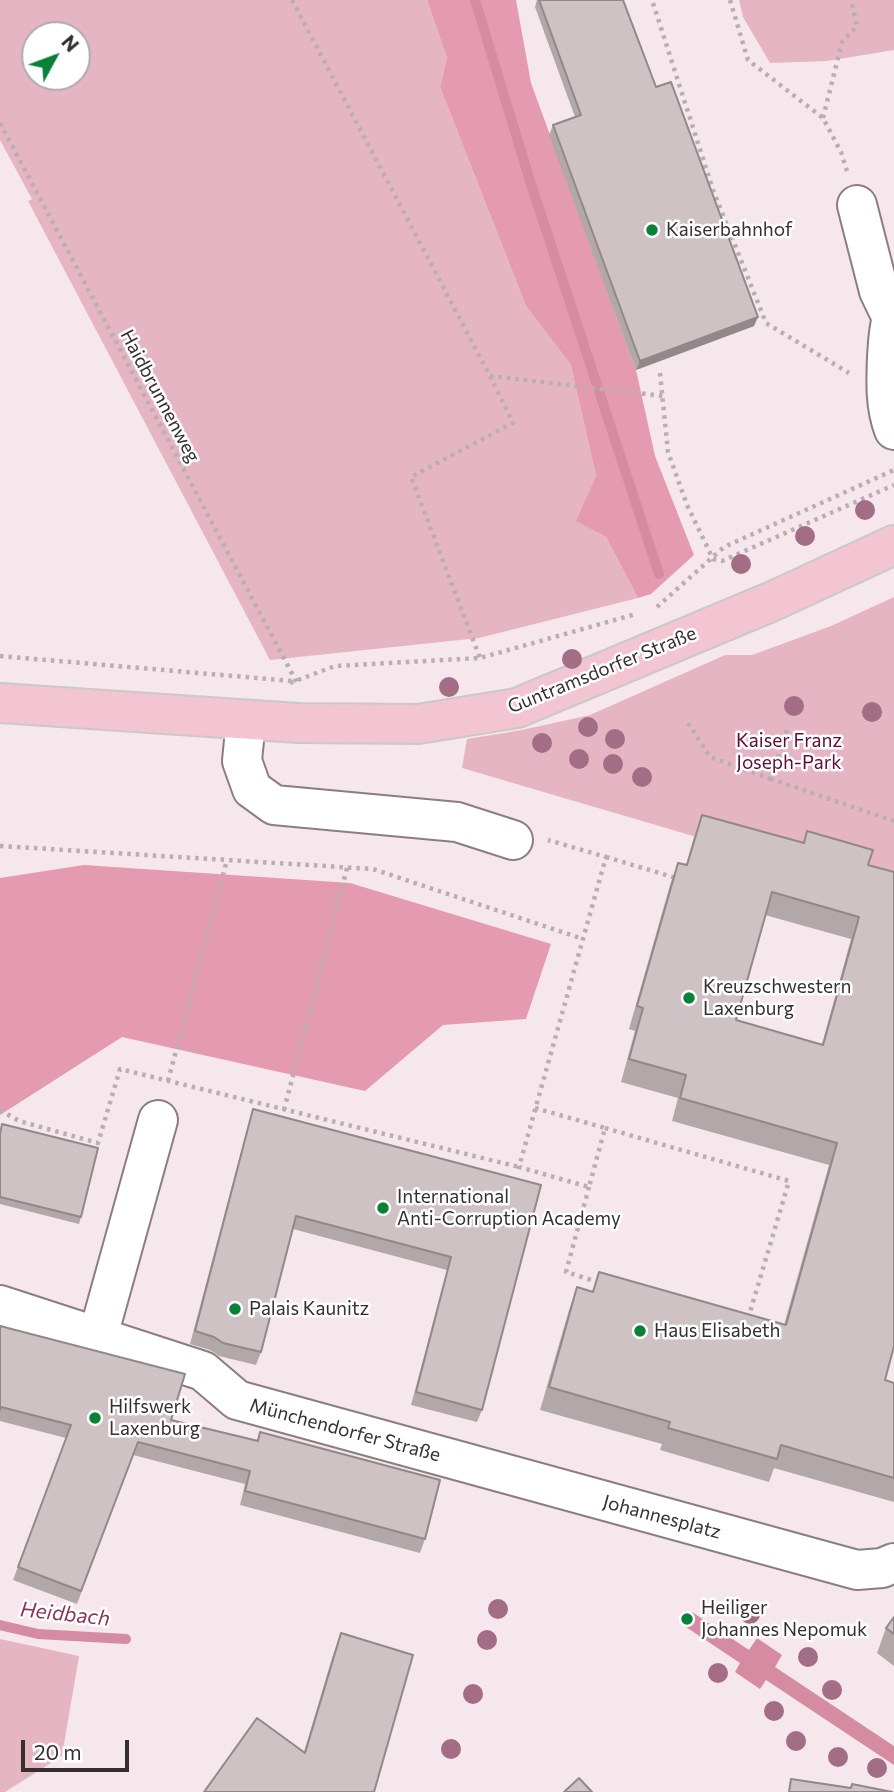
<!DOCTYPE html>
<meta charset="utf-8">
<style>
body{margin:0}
#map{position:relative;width:894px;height:1792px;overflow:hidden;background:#f5e7eb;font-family:Commissioner,sans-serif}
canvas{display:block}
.north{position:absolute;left:21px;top:21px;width:70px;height:70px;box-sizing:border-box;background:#fff;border:2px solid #aeacad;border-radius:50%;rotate:49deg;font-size:19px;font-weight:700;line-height:28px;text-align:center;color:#352f31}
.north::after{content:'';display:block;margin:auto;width:24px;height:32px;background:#0a8139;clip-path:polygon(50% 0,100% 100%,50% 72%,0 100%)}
.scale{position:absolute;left:21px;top:1740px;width:108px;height:32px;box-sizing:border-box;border:4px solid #352f31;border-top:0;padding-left:9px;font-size:21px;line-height:24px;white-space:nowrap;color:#352f31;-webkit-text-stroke:5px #fff;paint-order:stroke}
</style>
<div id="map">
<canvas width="894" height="1792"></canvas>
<div class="north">N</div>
<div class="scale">20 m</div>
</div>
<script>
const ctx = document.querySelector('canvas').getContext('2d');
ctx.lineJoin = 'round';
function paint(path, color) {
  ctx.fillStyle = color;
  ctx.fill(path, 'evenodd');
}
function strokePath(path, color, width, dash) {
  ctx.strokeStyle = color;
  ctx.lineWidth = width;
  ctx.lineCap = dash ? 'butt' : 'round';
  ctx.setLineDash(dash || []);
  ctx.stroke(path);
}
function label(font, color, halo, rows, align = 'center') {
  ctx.font = font + ' Commissioner,sans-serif';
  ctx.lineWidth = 5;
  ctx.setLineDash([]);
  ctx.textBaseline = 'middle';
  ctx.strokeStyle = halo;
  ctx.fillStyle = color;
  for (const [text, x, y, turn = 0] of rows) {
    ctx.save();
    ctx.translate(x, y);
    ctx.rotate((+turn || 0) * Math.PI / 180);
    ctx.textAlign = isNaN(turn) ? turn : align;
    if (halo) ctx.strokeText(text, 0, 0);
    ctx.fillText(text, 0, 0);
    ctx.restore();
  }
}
const green = new Path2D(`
 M0 0H427L447 58 440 87 526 306 571 365 596 476 577 521 606 537 638 598 479 638 270 660 28 201 32 199 0 140ZM35 35H77V77H35Z
 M739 0H894V50L827 61 770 63 743 17Z
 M894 597V897L795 866 462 768 467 739 522 730 590 715 725 655H752L831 626Z
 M0 1639 79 1656 62 1756 5 1792H0Z`);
const forest = new Path2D(`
 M427 0H516L531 83 636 370 655 456 694 555 651 594 638 598 606 537 576 521 596 476 571 365 526 306 440 87 447 58Z
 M84 865 350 883 551 944 526 1019 443 1025 365 1091 122 1037 0 1115V878Z`);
const water = new Path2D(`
 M692 1612 749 1650 757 1638 782 1655 775 1667 894 1746V1765L766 1680 760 1689 735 1672 740 1663 683 1625Z`);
const stream = new Path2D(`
 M475 0 531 184 659 574
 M0 1625 38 1634 126 1639`);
const path = new Path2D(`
 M292 0 490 376 513 423 411 477 480 658
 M730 0 748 60 823 118 841 152 847 171
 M653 3 713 190 766 323 849 373
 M823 118 842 42 857 26 851 0
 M0 123 297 683
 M660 373 668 452 687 505 713 559 722 561 894 485
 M490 376 663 396
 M657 607 724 547 894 470
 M0 656 292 681
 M290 683 335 666 480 658 636 614
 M688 723 710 757 771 779
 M787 730 771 779 894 821
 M0 846 373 869 583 939
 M606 857 676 878
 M168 1081 227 860
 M535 1108 605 1128 589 1187 519 1167 606 857 548 840
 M0 1110 19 1121 98 1143 120 1069 519 1167
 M284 1110 347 868
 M605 1128 789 1181 748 1319
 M589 1187 566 1272 601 1283`);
const minor = new Path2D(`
 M857 205 879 291 892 318
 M894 317 892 318C888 331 888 343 887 357 886 383 885 406 894 430
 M246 720 242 761 252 789 274 805 457 822 513 840
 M0 1305 203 1371 237 1400 857 1570 882 1568 894 1563
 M98 1336 158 1120`);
const major = new Path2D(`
 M0 703 298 723 418 724 517 708 773 601 894 545`);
const trees = [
 [865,510],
 [805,536],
 [741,564],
 [572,659],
 [449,687],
 [794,706],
 [872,712],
 [588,727],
 [615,739],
 [542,743],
 [579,759],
 [613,764],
 [642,777],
 [498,1609],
 [750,1614],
 [487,1640],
 [808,1657],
 [718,1673],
 [832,1690],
 [473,1694],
 [774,1711],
 [796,1741],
 [451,1749],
 [838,1757],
 [877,1768]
];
const wall = new Path2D(`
 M537 0H623L656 87 754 326 636 370 549 135 553 125 575 117 535 7Z
 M702 815 803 843 807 831 868 865 885 1380 894 1383V1502L774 1468 769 1482 660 1450 662 1444 540 1410 569 1310 577 1287 592 1292 599 1272 784 1325 829 1165 672 1121 678 1098 621 1082 635 1031 629 1029 670 885 678 863 686 865 694 837ZM765 915 851 939 822 1044 736 1020Z
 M253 1109 541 1185 482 1410 477 1422 411 1405 447 1270 293 1229 261 1352 256 1365 219 1356 210 1350 190 1344 249 1122Z
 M2 1124 81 1217 79 1224 0 1204V1131Z
 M0 1326 171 1420 257 1440 260 1432 425 1539 420 1553 240 1505 245 1484 133 1455 77 1604 13 1580 66 1438 0 1421Z
 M894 1617V1666L877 1653 886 1628Z
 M341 1633 374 1792 304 1752 332 1658Z`);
const shadedWall = new Path2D(`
 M758 317 754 326 636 370 640 361Z`);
const building = new Path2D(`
 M539 0H623L656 87 671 82 758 317 640 361 553 125 581 115Z
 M702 815 804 843 807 831 873 850 868 865 894 872V1346L885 1380 894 1383V1478L781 1445 777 1459 668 1428 670 1422 549 1387 577 1287 593 1292 599 1272 786 1325 837 1143 680 1098 686 1075 629 1059 643 1008 637 1006 678 863 687 865ZM772 892 859 917 823 1045 736 1020Z
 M253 1109 541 1185 482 1410 416 1392 451 1257 296 1216 261 1352 223 1343 214 1337 195 1331Z
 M2 1124 98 1148 81 1217 0 1197V1134Z
 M0 1326 185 1374 171 1420 258 1441 260 1432 440 1480 425 1539 245 1491 250 1471 138 1442 81 1591 18 1567 71 1425 1 1407 0 1410Z
 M894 1617V1634L886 1628Z
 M341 1633 413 1655 374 1792H204L257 1718 305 1753Z
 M579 1778 592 1792H564Z
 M791 1779 851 1788 852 1784 892 1792H789Z`);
const markers = [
 [652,230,7,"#0a8139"],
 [689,998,7,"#0a8139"],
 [383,1208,7,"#0a8139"],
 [235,1309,7,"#0a8139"],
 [640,1331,7,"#0a8139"],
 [95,1418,7,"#0a8139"],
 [687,1619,7,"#0a8139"]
];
const poiNames = [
 ["Kaiserbahnhof",666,230],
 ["Kreuzschwestern",703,987],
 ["Laxenburg",703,1009],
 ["International",397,1197],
 ["Anti-Corruption Academy",397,1219],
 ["Palais Kaunitz",249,1309],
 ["Haus Elisabeth",654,1331],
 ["Hilfswerk",109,1407],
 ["Laxenburg",109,1429],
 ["Heiliger",701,1608],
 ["Johannes Nepomuk",701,1630]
];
const streetNames = [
 ["Haidbrunnenweg",160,396,62],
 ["Guntramsdorfer Straße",602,670,-22],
 ["Münchendorfer Straße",345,1430,15],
 ["Johannesplatz",662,1517,15]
];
const parkNames = [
 ["Kaiser Franz",789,741],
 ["Joseph-Park",789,763]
];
const waterNames = [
 ["Heidbach",65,1614,6]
];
paint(green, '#e6b5c3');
paint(forest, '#e49ab1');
paint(water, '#d58ca2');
strokePath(stream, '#d58ca2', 10);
strokePath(minor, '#8a7e81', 42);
strokePath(major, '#cac9c9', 42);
strokePath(path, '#b9aeb1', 4.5, [3.5, 5]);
strokePath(minor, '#fff', 38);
strokePath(major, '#f3c4d2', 38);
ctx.fillStyle = '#a46d86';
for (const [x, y] of trees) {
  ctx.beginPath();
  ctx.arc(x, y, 10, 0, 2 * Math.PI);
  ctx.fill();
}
paint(wall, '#b2a7a9');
paint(shadedWall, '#91888a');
paint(building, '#cfc2c5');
strokePath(building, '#91888a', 2);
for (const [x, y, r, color] of markers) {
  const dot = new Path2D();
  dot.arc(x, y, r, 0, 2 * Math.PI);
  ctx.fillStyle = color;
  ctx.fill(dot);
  strokePath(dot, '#fff', 2.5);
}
label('19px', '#352f31', '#fff', poiNames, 'left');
label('19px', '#352f31', '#fff', streetNames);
label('19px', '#620a33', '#fff', parkNames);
label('italic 21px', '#8b3455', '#fff', waterNames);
</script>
